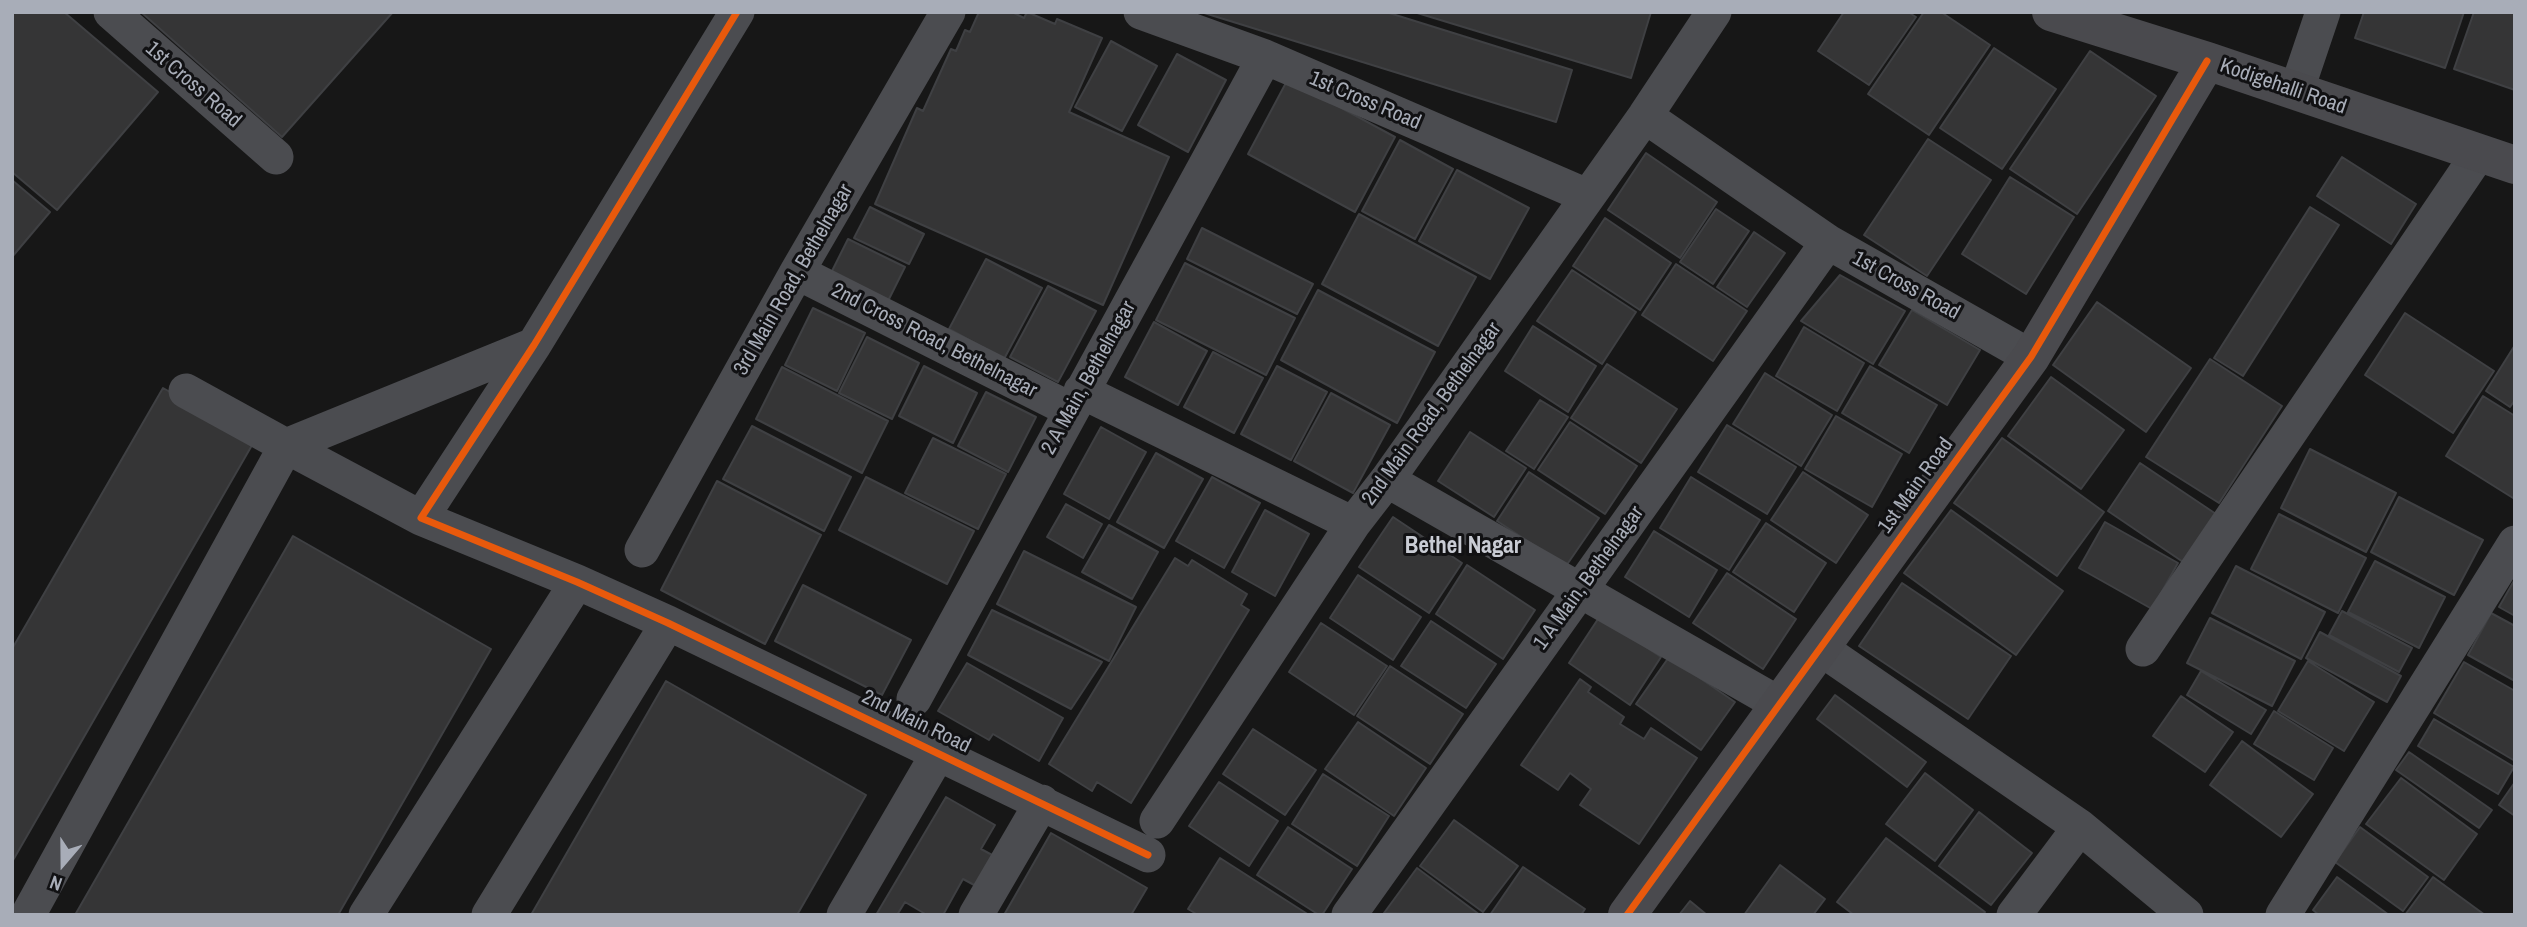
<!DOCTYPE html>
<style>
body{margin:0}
#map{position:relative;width:2527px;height:927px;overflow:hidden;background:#171717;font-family:"Archivo Narrow",sans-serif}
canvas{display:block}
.frame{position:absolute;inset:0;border:14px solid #a8adb8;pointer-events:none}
.north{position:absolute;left:28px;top:829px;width:70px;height:70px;-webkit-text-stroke:5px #111113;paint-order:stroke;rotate:200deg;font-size:19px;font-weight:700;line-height:28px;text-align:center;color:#a8adb8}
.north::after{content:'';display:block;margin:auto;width:24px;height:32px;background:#a8adb8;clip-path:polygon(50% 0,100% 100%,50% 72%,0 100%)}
</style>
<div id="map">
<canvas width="2527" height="927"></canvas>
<div class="frame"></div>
<div class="north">N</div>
</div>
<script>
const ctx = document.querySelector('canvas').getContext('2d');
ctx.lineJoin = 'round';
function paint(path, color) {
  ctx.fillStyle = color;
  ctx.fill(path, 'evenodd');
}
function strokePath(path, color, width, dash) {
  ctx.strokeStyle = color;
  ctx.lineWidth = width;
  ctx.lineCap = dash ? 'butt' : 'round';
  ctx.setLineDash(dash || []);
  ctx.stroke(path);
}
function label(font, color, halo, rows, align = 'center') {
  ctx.font = font + ' "Archivo Narrow",sans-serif';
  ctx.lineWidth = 6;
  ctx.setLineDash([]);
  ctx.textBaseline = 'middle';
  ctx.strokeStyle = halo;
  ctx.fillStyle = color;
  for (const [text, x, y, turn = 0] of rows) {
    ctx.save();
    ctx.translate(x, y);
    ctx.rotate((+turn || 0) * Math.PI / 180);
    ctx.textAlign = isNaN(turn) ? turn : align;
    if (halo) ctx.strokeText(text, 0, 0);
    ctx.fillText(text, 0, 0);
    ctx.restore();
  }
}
const building = new Path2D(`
 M12 12H64L158 92 57 210 12 172Z
 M141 12H393L282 137Z
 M979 12H1012L1024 18 1027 12 1055 24 1057 19 1102 38 1069 112 1169 157 1103 305 875 204 917 108 923 111 951 49 956 51 965 30 970 32Z
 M1201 12H1386L1572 70 1556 122Z
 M1414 12H1651L1631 78Z
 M1844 12H1908L1916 17 1869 85 1818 51Z
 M1924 12H1941L1990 45 1929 135 1868 94Z
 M2364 12H2464L2445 68 2355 38Z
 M2474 12H2515V90L2454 69Z
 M1111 41 1157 66 1122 131 1075 107Z
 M1994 48 2056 89 2002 169 1940 128Z
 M2090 51 2156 96 2077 214 2010 169Z
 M1177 54 1226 80 1188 152 1138 125Z
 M1288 79 1395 137 1355 212 1248 154Z
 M1928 139 1991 180 1927 276 1864 235Z
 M1400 140 1453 169 1415 239 1362 211Z
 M1646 153 1717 202 1680 258 1608 210Z
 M2342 157 2416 204 2391 244 2317 196Z
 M1457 170 1529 208 1490 279 1419 241Z
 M2010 177 2074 217 2026 294 1962 254Z
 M12 180 50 212 12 257Z
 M870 207 924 234 909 264 854 238Z
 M2310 207 2339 225 2243 376 2214 358Z
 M1716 209 1749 231 1713 284 1680 262Z
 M1359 214 1476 277 1438 346 1322 284Z
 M1605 218 1671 263 1640 310 1573 266Z
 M1202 228 1313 284 1297 314 1187 259Z
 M1754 232 1785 253 1747 307 1717 287Z
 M848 239 905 267 888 301 831 273Z
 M986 259 1042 288 1004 359 949 329Z
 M1185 263 1295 318 1266 375 1156 320Z
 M1676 264 1747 311 1713 361 1642 315Z
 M1572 270 1636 312 1602 364 1537 321Z
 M1840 275 1905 311 1873 364 1801 321Z
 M1048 286 1096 311 1058 382 1010 357Z
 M1318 290 1435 352 1397 423 1281 360Z
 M2097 302 2191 368 2146 432 2053 365Z
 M813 308 865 333 837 391 785 365Z
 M1912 310 1980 350 1947 405 1879 365Z
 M2405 313 2494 371 2453 433 2365 375Z
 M1154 322 1207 351 1178 405 1125 377Z
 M1533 326 1596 366 1568 412 1505 371Z
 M1804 327 1864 363 1837 411 1776 376Z
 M867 337 919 363 892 419 839 393Z
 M2515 345V400L2510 407 2486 391Z
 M1213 352 1263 378 1234 433 1184 407Z
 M2210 359 2282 406 2219 503 2146 457Z
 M1607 364 1677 409 1641 463 1571 418Z
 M924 366 977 393 953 443 899 416Z
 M1277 366 1327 392 1291 460 1241 434Z
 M1870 366 1937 405 1909 453 1842 413Z
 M782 367 888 421 862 473 756 419Z
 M1765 373 1832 415 1801 466 1733 424Z
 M2051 377 2124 430 2081 489 2008 436Z
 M163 388 255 440 12 862V649Z
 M986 392 1036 417 1008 472 958 446Z
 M1331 393 1390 425 1353 493 1294 461Z
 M2483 396 2515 416V495L2513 498 2446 456Z
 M1540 400 1568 417 1534 469 1506 451Z
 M1836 416 1902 454 1872 507 1805 469Z
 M1570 422 1637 466 1605 514 1538 470Z
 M1727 425 1796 467 1767 514 1698 472Z
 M752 426 851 477 824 531 723 479Z
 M1101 427 1146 452 1109 519 1064 494Z
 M1470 432 1526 468 1494 517 1438 481Z
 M933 438 1006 474 978 529 905 493Z
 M2002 438 2104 512 2057 576 1954 503Z
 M2310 449 2396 493 2366 552 2281 508Z
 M1156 453 1203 479 1164 548 1117 522Z
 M2140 463 2219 516 2186 564 2108 511Z
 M1529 472 1599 518 1566 566 1497 521Z
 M1803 472 1868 515 1836 563 1771 520Z
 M866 477 974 531 947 584 839 530Z
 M1212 477 1260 503 1224 568 1176 541Z
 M1691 477 1760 520 1729 570 1660 528Z
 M717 481 821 535 765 644 661 590Z
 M2399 497 2483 540 2454 595 2371 552Z
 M1066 504 1102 524 1083 558 1047 537Z
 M1265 510 1309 534 1275 596 1232 572Z
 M1951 510 2063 591 2016 655 1904 573Z
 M2279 514 2366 558 2338 613 2251 569Z
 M1393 517 1462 563 1429 613 1359 567Z
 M2105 522 2178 563 2152 609 2079 568Z
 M1766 523 1826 563 1794 612 1733 572Z
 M1109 525 1158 552 1132 599 1082 572Z
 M1654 531 1717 570 1689 617 1625 577Z
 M293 536 491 649 338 915H75Z
 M1024 551 1136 607 1109 661 997 604Z
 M1175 558 1188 566 1192 560 1247 594 1241 605 1249 610 1131 803 1097 782 1092 791 1049 764Z
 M2375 561 2445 597 2419 648 2348 612Z
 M1467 565 1535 610 1503 659 1436 614Z
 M2236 566 2325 612 2301 659 2212 613Z
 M1727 573 1796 619 1763 669 1693 623Z
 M1358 575 1421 617 1393 660 1330 618Z
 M2515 579V616L2499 607Z
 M1902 583 2011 656 1968 719 1859 646Z
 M803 585 911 640 882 695 775 641Z
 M992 610 1102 662 1071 709 968 655Z
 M2342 611 2412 648 2399 672 2329 635Z
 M2491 613 2515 626V681L2468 655Z
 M1600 616 1661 657 1630 705 1569 663Z
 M2210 618 2295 661 2272 706 2187 663Z
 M1431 621 1496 664 1466 708 1401 666Z
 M1321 623 1387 666 1354 715 1289 672Z
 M2320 632 2401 676 2387 702 2306 658Z
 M1669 657 1735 702 1701 750 1636 704Z
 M2308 661 2374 702 2344 751 2278 711Z
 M2464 662 2515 691V761L2434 713Z
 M967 663 1063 718 1039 761 993 734 989 740 938 711Z
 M1390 666 1463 714 1430 764 1357 716Z
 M2201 671 2266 710 2251 734 2187 695Z
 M1580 679 1591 687 1588 692 1624 717 1620 724 1644 739 1651 728 1697 758 1639 844 1580 805 1591 789 1570 773 1558 790 1521 765Z
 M666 681 866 795 797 915H531Z
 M1835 695 1926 762 1907 787 1817 719Z
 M2181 696 2233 732 2205 772 2153 736Z
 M2274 711 2333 748 2314 780 2254 744Z
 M2434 719 2514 767 2498 794 2418 746Z
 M1358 722 1426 768 1394 816 1325 769Z
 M1253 729 1316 770 1285 815 1223 774Z
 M2242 741 2313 794 2281 837 2210 785Z
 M2409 752 2492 810 2479 828 2396 770Z
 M1925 773 1973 810 1935 861 1886 824Z
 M1323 774 1389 816 1357 866 1292 824Z
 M2401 778 2477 834 2444 880 2366 824Z
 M1219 782 1278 821 1249 866 1189 826Z
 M2515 782V816L2499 805Z
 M946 797 995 825 981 849 994 856 976 886 963 879 943 915H927L905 902 897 915H876Z
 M1979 812 2032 853 1991 905 1939 866Z
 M1454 820 1518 866 1483 912 1420 866Z
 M1288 827 1352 869 1322 915H1319L1257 875Z
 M2360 827 2428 877 2403 911 2335 862Z
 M1051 833 1147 888 1131 915H1004Z
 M1886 838 1985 912 1983 915H1854L1837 902Z
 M1220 858 1309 915H1198L1188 909Z
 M1780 865 1825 899 1813 915H1744Z
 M1523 867 1585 909 1581 915H1490Z
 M1417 868 1480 915 1384 913Z
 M2337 877 2389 915H2319L2313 910Z
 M2433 877 2485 915H2405Z
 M1690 901 1707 915H1679Z`);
const street = new Path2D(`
 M111 12 276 157
 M737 12 534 345 421 518 577 582 668 623 1148 855
 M1141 12 1265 57 1587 196
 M2296 92 2323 12
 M1645 116 1828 242 2031 357
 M797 272 1071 410
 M186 391 286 446 534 345
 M1081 391 1353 524
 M1387 480 1779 704
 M642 550 797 272 948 12
 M1820 648 2080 827 2186 915
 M2143 649 2479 153
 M914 699 1265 57
 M1157 821 1353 524 1387 480 1645 116 1714 12
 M28 915 286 446 421 518
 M366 915 577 582
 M489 915 668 623
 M844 915 939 752
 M976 915 1042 802
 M1349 915 1828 242
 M2014 915 2080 827
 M2283 915 2515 543`);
const secondary = new Path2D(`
 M2051 12 2207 61 2515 165
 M1627 915 2031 357 2207 61`);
const cycleway = new Path2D(`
 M737 12 534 345 421 518 577 582 668 623 1148 855
 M1627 915 2031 357 2207 61`);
const streetNames = [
 ["1st Cross Road",193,85,41],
 ["Kodigehalli Road",2283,87,19],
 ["1st Cross Road",1365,101,23],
 ["3rd Main Road, Bethelnagar",794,280,-60],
 ["1st Cross Road",1906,286,29],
 ["2nd Cross Road, Bethelnagar",934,341,27],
 ["2 A Main, Bethelnagar",1089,378,-61],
 ["2nd Main Road, Bethelnagar",1432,414,-54],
 ["1st Main Road",1916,486,-54],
 ["1 A Main, Bethelnagar",1589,578,-54],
 ["2nd Main Road",916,722,26]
];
const neighbourhoodNames = [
 ["Bethel Nagar",1463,547]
];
paint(building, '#353536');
strokePath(building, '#3f4043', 2);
strokePath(street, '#4b4c50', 35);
strokePath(secondary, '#4a4a4e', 38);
strokePath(cycleway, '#e8590c', 7);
label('21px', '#a8adb8', '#111113', streetNames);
label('bold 23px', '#c9ccd4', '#111113', neighbourhoodNames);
</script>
